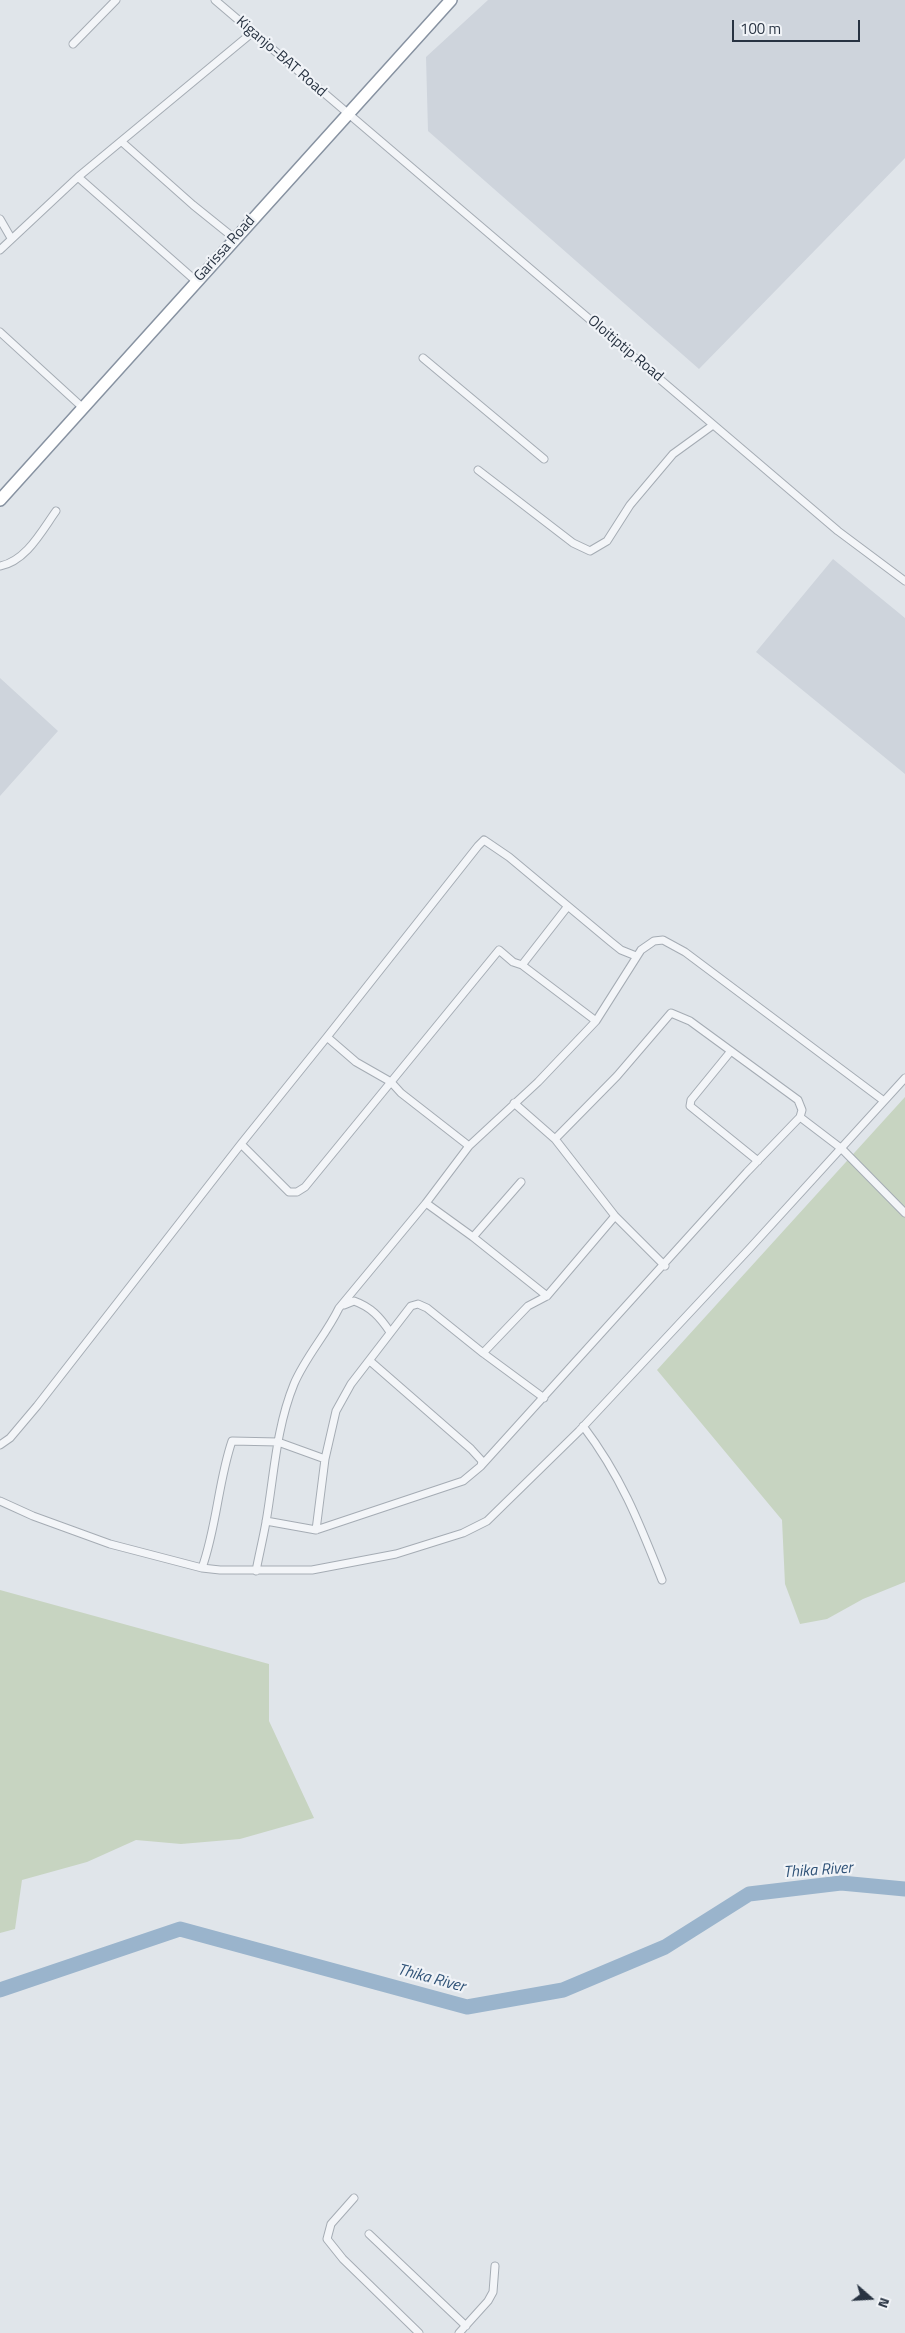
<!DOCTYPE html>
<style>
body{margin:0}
#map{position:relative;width:905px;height:2333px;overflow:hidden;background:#e0e5ea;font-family:"Titillium Web",sans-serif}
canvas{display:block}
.north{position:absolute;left:845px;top:2273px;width:50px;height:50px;-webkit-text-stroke:4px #f0f3f7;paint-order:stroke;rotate:109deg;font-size:14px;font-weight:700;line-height:20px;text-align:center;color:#283342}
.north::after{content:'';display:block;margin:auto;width:18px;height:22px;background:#283342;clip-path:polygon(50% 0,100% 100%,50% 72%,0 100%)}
.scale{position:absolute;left:732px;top:20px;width:128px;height:22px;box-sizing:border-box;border:2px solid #283342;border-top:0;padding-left:6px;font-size:15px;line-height:18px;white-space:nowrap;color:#283342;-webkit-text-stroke:4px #f0f3f7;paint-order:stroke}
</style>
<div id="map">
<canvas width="905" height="2333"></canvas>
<div class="north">N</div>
<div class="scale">100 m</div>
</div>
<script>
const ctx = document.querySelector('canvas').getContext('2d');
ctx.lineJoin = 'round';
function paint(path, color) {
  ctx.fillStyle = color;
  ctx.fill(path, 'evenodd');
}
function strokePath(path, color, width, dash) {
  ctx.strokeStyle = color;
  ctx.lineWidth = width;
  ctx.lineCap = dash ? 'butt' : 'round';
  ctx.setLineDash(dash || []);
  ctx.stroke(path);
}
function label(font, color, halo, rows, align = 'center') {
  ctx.font = font + ' "Titillium Web",sans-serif';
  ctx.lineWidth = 4.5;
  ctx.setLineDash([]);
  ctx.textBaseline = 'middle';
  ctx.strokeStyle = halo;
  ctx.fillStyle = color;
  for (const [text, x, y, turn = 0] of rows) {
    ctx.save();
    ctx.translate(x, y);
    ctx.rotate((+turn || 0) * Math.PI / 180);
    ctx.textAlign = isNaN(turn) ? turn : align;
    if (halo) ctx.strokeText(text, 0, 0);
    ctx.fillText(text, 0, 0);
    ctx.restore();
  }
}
const built = new Path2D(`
 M488 0H905V158L699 369 428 131 426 57Z
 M833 559 905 618V774L756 652Z
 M0 678 58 731 0 796Z`);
const green = new Path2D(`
 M905 1097V1582L863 1599 827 1619 800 1624 785 1584 782 1520 657 1370Z
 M0 1590 269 1664V1721L314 1818 240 1839 181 1844 136 1840 87 1862 22 1880 15 1929 0 1933Z`);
const river = new Path2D(`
 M0 1990 180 1929 467 2007 563 1990 665 1947 749 1894 841 1883 905 1889`);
const minor = new Path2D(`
 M215 0 838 531 905 581
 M73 44 116 0
 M122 142 193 205 234 238
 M78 177 196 281
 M0 219 11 238
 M0 250 78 177 253 32
 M0 332 82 407
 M423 358 544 459
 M478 470 573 543 590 551 607 541 630 505 673 454 713 425
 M0 566C26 561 41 532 56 511
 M522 965 568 906
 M731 1051 691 1100 690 1106 758 1161
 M514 1103 555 1139
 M241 1144 289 1192H297L305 1187 499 950 513 962 522 965 596 1021
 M469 1146 401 1093 391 1082 356 1062 327 1037 478 846 484 840 509 857 611 942 621 950 636 956
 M426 1203 473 1237 547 1296
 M473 1237 521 1182
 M665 1266 615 1216 555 1139 617 1076 671 1013 690 1021 798 1100 802 1110 800 1117 842 1149 905 1213
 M344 1305 354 1301C371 1307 380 1317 390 1332
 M483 1353 544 1398
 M583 1426C621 1476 639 1522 662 1580
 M0 1445 10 1438 37 1406 241 1144 327 1037
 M481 1466 747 1172 800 1117
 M0 1501 33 1516 110 1544 202 1568 220 1570H312L396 1554 463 1533 487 1521 579 1431 751 1247 905 1078
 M266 1521 316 1530 463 1481 481 1466 482 1461 471 1449 370 1361
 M316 1530 325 1459 336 1411 351 1384 411 1306 418 1304 427 1308 483 1353 528 1306 547 1296 615 1216
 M202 1568C217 1526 218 1482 232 1441L278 1442 325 1459
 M256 1571C259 1555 263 1539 266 1522 274 1476 276 1428 294 1384 306 1356 326 1335 339 1308L426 1203 469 1146 538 1082 596 1021 641 950 654 941 663 940 685 952 884 1101
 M354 2198 331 2224 327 2239 343 2259 419 2333
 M369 2234 466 2326
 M459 2333 488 2301 493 2292 495 2266`);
const trunk = new Path2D(`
 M0 500 451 0`);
const streetNames = [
 ["Kiganjo-BAT Road",281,57,41],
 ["Garissa Road",225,249,-48],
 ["Oloitiptip Road",625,349,40]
];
const waterNames = [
 ["Thika River",818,1871,-4],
 ["Thika River",431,1979,15]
];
paint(built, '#ced4dc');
paint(green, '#c7d4c1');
strokePath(river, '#9ab4cc', 15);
strokePath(minor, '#a5acb4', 9);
strokePath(trunk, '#8792a1', 14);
strokePath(minor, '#f3f5f8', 7);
strokePath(trunk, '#fff', 11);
label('15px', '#283342', '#f0f3f7', streetNames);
label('italic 16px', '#305378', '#f0f3f7', waterNames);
</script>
